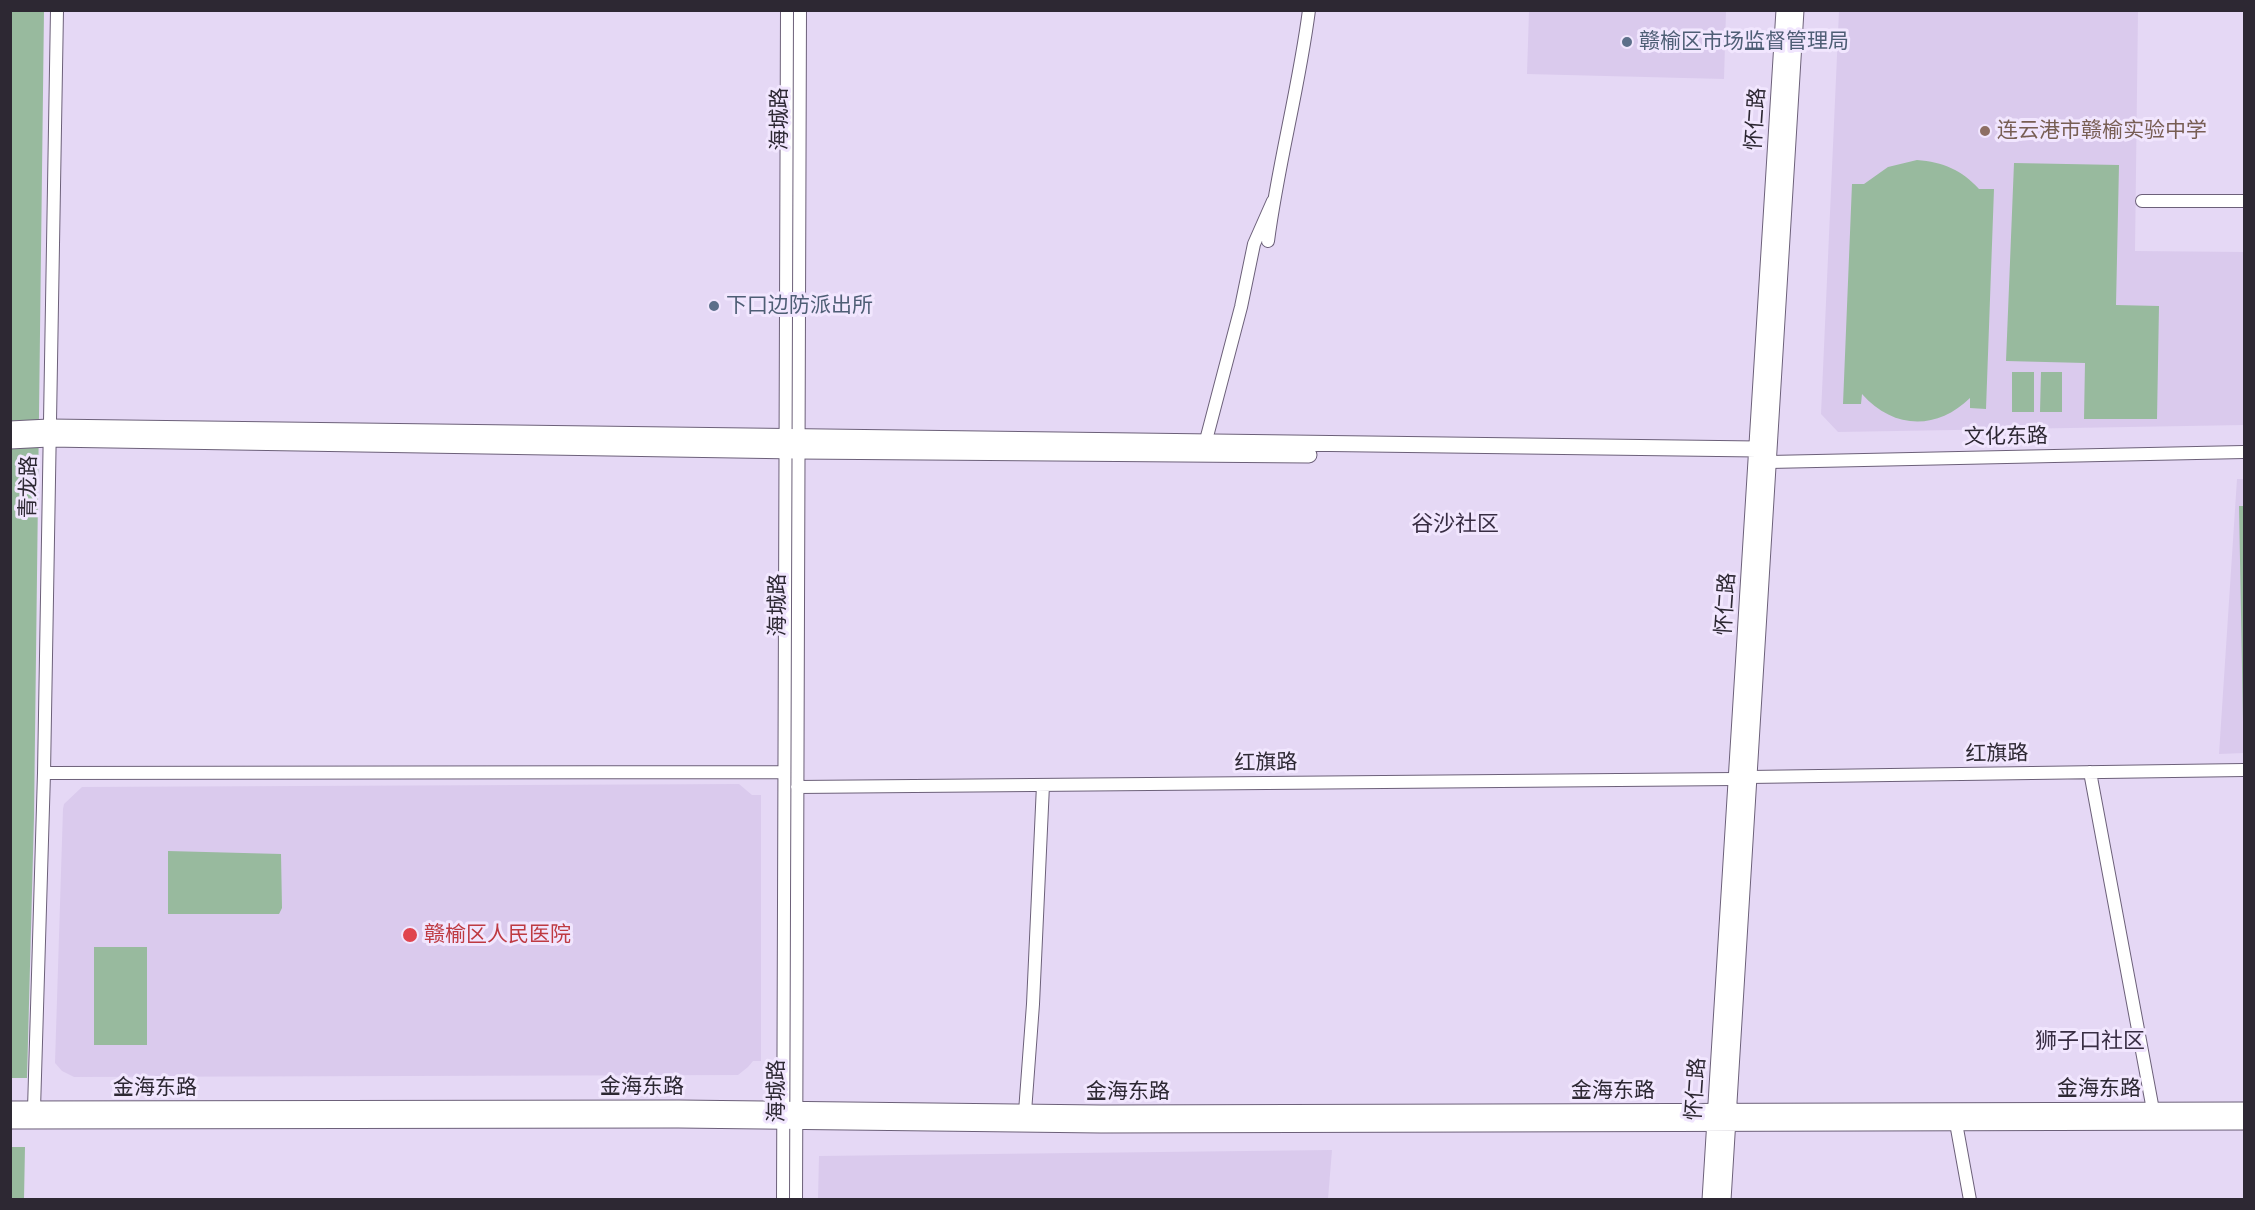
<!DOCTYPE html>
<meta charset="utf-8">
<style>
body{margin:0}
#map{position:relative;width:2255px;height:1210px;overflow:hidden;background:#e5d8f5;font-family:Literata,serif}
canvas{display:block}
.frame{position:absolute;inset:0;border:12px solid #2d2833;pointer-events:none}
</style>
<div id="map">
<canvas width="2255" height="1210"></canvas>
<div class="frame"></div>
</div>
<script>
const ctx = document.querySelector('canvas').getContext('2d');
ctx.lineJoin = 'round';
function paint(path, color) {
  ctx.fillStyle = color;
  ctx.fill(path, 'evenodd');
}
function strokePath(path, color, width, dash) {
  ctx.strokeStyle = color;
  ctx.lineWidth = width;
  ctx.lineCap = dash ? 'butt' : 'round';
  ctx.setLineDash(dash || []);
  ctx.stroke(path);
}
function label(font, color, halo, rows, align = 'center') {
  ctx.font = font + ' Literata,"Noto Sans SC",serif';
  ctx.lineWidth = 6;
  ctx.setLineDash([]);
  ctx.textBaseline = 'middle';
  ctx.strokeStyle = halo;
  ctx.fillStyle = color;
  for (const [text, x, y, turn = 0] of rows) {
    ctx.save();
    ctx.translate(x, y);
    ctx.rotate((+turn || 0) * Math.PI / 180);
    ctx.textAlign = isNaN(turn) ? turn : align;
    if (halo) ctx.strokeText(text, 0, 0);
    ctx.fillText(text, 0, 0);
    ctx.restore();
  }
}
const built = new Path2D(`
 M1529 11H1726L1724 79 1527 74Z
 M1839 11H2138L2135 251 2244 252V425L1838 432 1821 414Z
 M2237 479H2244V753L2219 754Z
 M739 784 752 795H761V1061H753L748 1067 738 1075 74 1077 62 1071 55 1063 63 809 64 804 82 787Z
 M1332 1150 1328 1199H818L819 1156Z`);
const green = new Path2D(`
 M10 11H44L34 817 27 1078H10Z
 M1917 160C1943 162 1962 170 1979 189H1994L1986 409 1970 408V398C1936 431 1893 429 1862 394L1861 404H1843L1852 184H1864L1888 167Z
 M2014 163 2119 165 2116 305 2159 306 2157 419H2084L2085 363 2006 361Z
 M2012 372H2034V412H2012Z
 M2041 372H2062V412H2040Z
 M2239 506H2244V722H2243Z
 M168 851 281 854 282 908 279 914H168Z
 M94 947H147V1045H94Z
 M10 1147H25L24 1199H11Z`);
const minor = new Path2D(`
 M2142 201H2244
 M1268 241C1278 164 1299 88 1309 10
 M1205 444 1241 307 1254 244 1273 201
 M1769 462 2244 452
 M2090 772 2153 1110
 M44 773 784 772
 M1749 777 2244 770
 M797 787 1736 779
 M34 1109 44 773 57 10
 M1025 1112 1033 1004 1043 785
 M1956 1123 1970 1200
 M783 1200 787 10
 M796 1200 800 10`);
const major = new Path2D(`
 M10 429 49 427 1757 449
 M10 441 49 439 797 451 1309 455
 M10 1109 679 1108 1101 1113 2244 1110
 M10 1121 678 1120 1101 1125 2244 1122
 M1710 1200 1784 10
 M1723 1200 1796 10`);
const markers = [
 [1627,42,6,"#5c6f8a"],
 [1985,131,6,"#8d6e63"],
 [714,306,6,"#5c6f8a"],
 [410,935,8,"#e0444e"]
];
const serviceNames = [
 ["赣榆区市场监督管理局",1639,42],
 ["下口边防派出所",726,306]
];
const streetNames = [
 ["海城路",780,119,-90],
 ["怀仁路",1756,119,-86],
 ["文化东路",2006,437,-1],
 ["青龙路",29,487,-89],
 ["怀仁路",1726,604,-86],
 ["海城路",778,605,-90],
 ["红旗路",1997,754,-1],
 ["红旗路",1266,763,-1],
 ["金海东路",642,1087],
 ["金海东路",155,1088],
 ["怀仁路",1696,1089,-86],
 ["金海东路",2099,1089],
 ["海城路",777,1091,-90],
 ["金海东路",1613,1091],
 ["金海东路",1128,1092]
];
const educationNames = [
 ["连云港市赣榆实验中学",1997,131]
];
const healthNames = [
 ["赣榆区人民医院",424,935]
];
const neighbourhoodNames = [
 ["谷沙社区",1455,525],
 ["狮子口社区",2090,1042]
];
paint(built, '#dacaed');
paint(green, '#98ba9e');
strokePath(minor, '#6c6079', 14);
strokePath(major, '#6c6079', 17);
strokePath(minor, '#fff', 12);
strokePath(major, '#fff', 15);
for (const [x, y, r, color] of markers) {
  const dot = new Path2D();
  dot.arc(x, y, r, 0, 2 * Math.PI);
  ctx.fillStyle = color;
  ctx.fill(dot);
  strokePath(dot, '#f1e6fe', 2);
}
label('21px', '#4e5e75', '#f1e6fe', serviceNames, 'left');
label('21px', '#2d2833', '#f1e6fe', streetNames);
label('21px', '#785e54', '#f1e6fe', educationNames, 'left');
label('21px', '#be3a42', '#f1e6fe', healthNames, 'left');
label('22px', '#382d43', '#f1e6fe', neighbourhoodNames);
</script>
